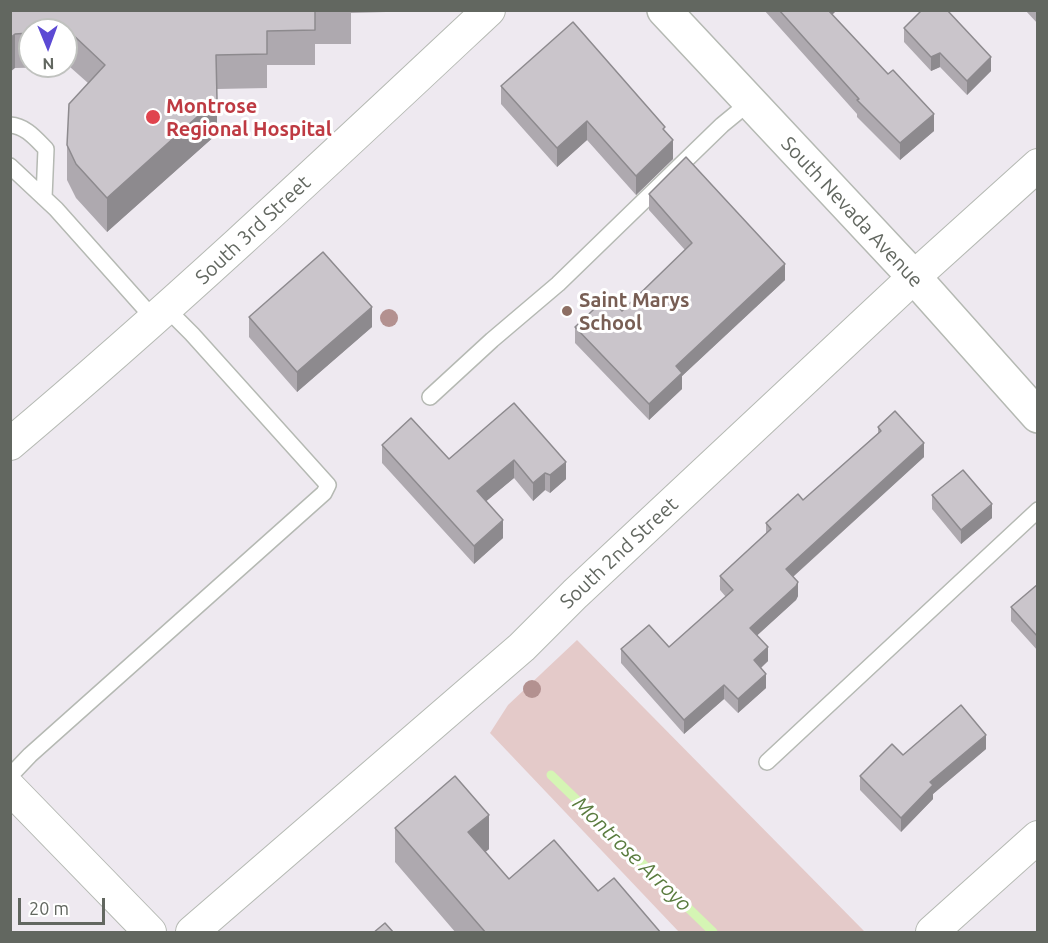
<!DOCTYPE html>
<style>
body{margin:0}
#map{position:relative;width:1048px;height:943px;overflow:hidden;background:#eee9f0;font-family:Ubuntu,sans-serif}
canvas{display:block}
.frame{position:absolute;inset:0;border:12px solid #626760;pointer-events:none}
.north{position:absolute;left:18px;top:18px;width:60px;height:60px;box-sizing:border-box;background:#fff;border:2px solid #c0c2bf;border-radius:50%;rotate:179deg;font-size:16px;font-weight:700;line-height:24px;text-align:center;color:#626760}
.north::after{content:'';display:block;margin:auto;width:21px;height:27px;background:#5c4ad4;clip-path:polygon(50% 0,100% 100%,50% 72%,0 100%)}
.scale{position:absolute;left:18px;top:898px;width:87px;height:27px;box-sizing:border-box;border:3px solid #626760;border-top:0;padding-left:8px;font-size:18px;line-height:21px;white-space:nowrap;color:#626760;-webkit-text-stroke:4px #fff;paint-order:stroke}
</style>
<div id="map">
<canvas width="1048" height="943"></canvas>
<div class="frame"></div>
<div class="north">N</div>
<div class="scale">20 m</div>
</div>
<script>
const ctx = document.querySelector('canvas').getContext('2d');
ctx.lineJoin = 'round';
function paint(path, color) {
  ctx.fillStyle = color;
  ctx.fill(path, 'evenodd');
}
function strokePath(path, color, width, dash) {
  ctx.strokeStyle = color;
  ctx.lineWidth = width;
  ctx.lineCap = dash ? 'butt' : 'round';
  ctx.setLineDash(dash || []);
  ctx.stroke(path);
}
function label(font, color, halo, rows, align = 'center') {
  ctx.font = font + ' Ubuntu,sans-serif';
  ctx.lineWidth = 6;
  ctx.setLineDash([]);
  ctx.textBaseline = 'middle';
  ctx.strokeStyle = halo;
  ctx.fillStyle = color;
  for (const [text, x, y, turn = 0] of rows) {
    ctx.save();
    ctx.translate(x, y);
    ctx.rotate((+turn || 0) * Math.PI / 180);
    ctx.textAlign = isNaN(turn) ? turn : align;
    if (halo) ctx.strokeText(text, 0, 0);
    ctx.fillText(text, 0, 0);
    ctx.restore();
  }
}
const green = new Path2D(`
 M577 640 865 932H679L490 733 508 705Z`);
const stream = new Path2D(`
 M551 775 713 932`);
const service = new Path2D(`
 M10 125C26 126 36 139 46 149L44 198
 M10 166 56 209 155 320
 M430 397 492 340 558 284 722 125 750 102
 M767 762 1038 510
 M10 776 30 755 324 493 328 485 192 334 167 309`);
const minor = new Path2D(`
 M10 444C175 305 332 157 489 10
 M10 788 150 932
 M192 932 522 647 575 594 914 277 1038 165
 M932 932 1038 837`);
const tertiary = new Path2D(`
 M664 10 914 277 1038 416`);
const trees = [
 [389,318],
 [532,689]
];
const wall = new Path2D(`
 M10 10H386V12L351 13V44H315V65H267V88L217 89V134L107 232 76 198 67 180V145L88 83 70 67 15 68ZM30 30H66V66H30Z
 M764 10H837L832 15 934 131 900 160 857 117V114Z
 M1025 10H1038V24Z
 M904 28 991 71 967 95 940 67 931 71 904 42Z
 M501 86 665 132 673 159 636 195 587 140 557 167 501 104Z
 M649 194 785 280 682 376V389L649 420 575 343V327L622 311 685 250 649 210Z
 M249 317 372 327 297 392 249 337Z
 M514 403 566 479 550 493 545 490 533 501 514 478 486 501 503 538 474 564 382 463V445L449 459Z
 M878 427 924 457 793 577 798 596 796 600 757 635 768 661 761 668 766 688 738 713 724 699 684 734 621 663V649L669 647 726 597 720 590V576L766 534V523L803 500 878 433Z
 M932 495 992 518 961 544 932 509Z
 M1038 584V651L1011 621V607Z
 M986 749 933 794V799L901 832 860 790V776L903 755Z
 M395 828 489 849 485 852 509 879 598 891 661 933H456L395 862Z`);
const shadedWall = new Path2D(`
 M823 10H837L823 23Z
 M15 34V68L10 72V38Z
 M940 53V67L931 71V57Z
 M991 57V71L967 95V81Z
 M217 99V134L107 232V198Z
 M934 114V131L900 160V143Z
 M587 121V140L557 167V148Z
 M673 140V159L636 195V176Z
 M785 264V280L682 376V389L649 420V404L676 366Z
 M372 307V327L297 392V372Z
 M924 443V457L786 583V569Z
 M514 460V478L477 509V491Z
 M566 462V479L550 493V475Z
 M545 473V490L533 501V483Z
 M992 504V518L961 544V530Z
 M503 520V538L474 564V546Z
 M798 582V596L796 600 750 642V628Z
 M768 647V661L754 674V660Z
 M766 674V688L738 713V699Z
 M724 685V699L684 734V720Z
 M986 735V749L933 794V799L901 832V818L930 782Z
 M489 815V849L468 867V832Z`);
const building = new Path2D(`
 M10 10H315V30L267 31V54L216 55 217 99 107 198 76 164 67 145 69 104 105 65 70 32H66V30H30V33L15 34 10 38Z
 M779 10H828L888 74 893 70 934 114 900 143 857 100 859 99Z
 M922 10H947L991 57 967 81 940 53 931 57 904 28Z
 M573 22 665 127 663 129 673 140 636 176 587 121 557 148 501 86Z
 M686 157 785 264 676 366 682 373 649 404 575 327 608 296 622 311 692 243 649 194Z
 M323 252 372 307 297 372 249 317Z
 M514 403 566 462 550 475 545 473 533 483 514 460 477 491 503 520 474 546 382 445 411 418 449 459Z
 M895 411 924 443 786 569 798 582 796 586 750 628 768 647 754 660 766 674 738 699 724 685 684 720 621 649 649 625 669 647 733 590 720 576 771 529 766 523 798 494 803 500 881 431 878 427Z
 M963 470 992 504 961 530 932 495Z
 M1038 584V637L1011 607Z
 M961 705 986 735 930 782 933 785 901 818 860 776 892 744 903 755Z
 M455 776 489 815 468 832 509 879 554 840 598 891 614 878 661 933H486L395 828Z
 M385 923 394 933H373Z`);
const markers = [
 [153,117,8,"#e0444e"],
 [567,311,6,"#8d6e63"]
];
const healthNames = [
 ["Montrose",166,106],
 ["Regional Hospital",166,129]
];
const streetNames = [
 ["South Nevada Avenue",852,212,47],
 ["South 3rd Street",253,230,-43],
 ["South 2nd Street",619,553,-43]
];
const educationNames = [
 ["Saint Marys",579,300],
 ["School",579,323]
];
const waterNames = [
 ["Montrose Arroyo",632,854,44]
];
paint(green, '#e4cac9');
strokePath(stream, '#d5f5b4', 9);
strokePath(service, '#b5b9b3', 18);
strokePath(minor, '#b5b9b3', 34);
strokePath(tertiary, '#b5b9b3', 36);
strokePath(service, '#fff', 15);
strokePath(minor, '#fff', 32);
strokePath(tertiary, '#fff', 33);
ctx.fillStyle = '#b39190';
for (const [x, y] of trees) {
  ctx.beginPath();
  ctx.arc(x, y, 9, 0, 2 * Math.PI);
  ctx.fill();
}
paint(wall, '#aea9af');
paint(shadedWall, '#8d8a8e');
paint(building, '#cac5cb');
strokePath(building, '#8d8a8e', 1.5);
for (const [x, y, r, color] of markers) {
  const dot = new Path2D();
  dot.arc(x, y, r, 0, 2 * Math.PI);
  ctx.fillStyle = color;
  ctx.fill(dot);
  strokePath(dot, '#fff', 2);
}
label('bold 20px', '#be3a42', '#fff', healthNames, 'left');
label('20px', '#626760', '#fff', streetNames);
label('bold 20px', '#785e54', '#fff', educationNames, 'left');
label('italic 21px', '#5a7c3f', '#fff', waterNames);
</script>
